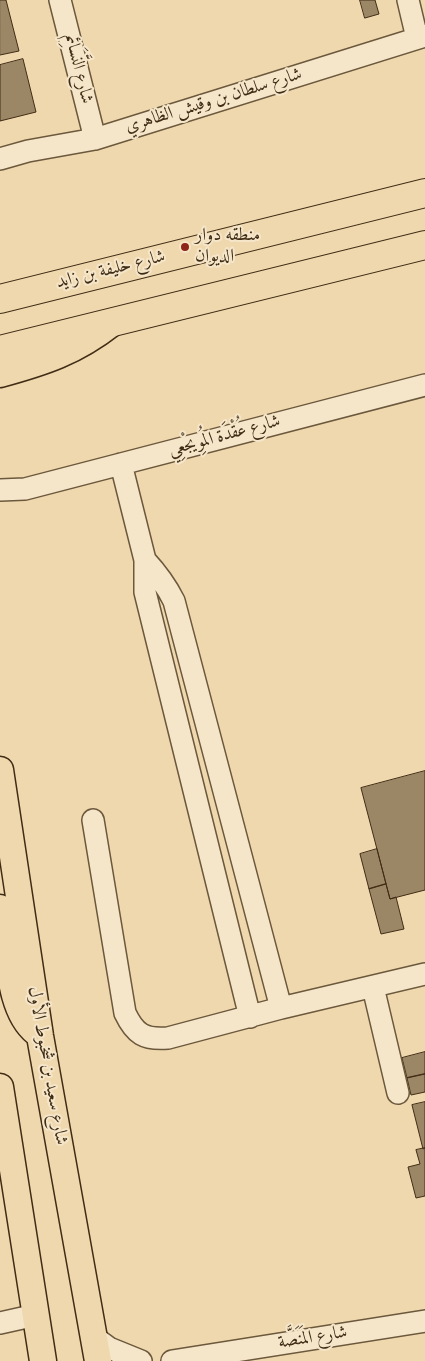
<!DOCTYPE html>
<meta charset="utf-8">
<style>
body{margin:0}
canvas{display:block;background:#efd8ae}
</style>
<canvas width="425" height="1361"></canvas>
<script>
const ctx = document.querySelector('canvas').getContext('2d');
ctx.lineJoin = 'round';
function paint(path, color) {
  ctx.fillStyle = color;
  ctx.fill(path, 'evenodd');
}
function strokePath(path, color, width, dash) {
  ctx.strokeStyle = color;
  ctx.lineWidth = width;
  ctx.lineCap = dash ? 'butt' : 'round';
  ctx.setLineDash(dash || []);
  ctx.stroke(path);
}
function label(font, color, halo, rows, align = 'center') {
  ctx.font = font + ' "Sorts Mill Goudy",Amiri,serif';
  ctx.lineWidth = 4;
  ctx.setLineDash([]);
  ctx.textBaseline = 'middle';
  ctx.strokeStyle = halo;
  ctx.fillStyle = color;
  for (const [text, x, y, turn = 0] of rows) {
    ctx.save();
    ctx.translate(x, y);
    ctx.rotate((+turn || 0) * Math.PI / 180);
    ctx.textAlign = isNaN(turn) ? turn : align;
    if (halo) ctx.strokeText(text, 0, 0);
    ctx.fillText(text, 0, 0);
    ctx.restore();
  }
}
const building = new Path2D(`
 M0 0H6L19 51 0 55Z
 M360 0H375L379 14 365 18Z
 M23 59 36 112 0 121V65Z
 M425 771V890L390 899 361 788Z
 M377 849 386 884 369 889 360 854Z
 M386 884 390 899 396 897 404 929 381 934 369 889Z
 M425 1052V1074L407 1078 402 1058Z
 M425 1074V1092L411 1095 407 1078Z
 M425 1102V1148L423 1149 412 1105Z
 M425 1148V1196L416 1198 408 1167 420 1164 416 1150Z`);
const minor = new Path2D(`
 M60 0 95 139
 M408 0 417 38
 M0 159 28 151 95 139 425 36
 M121 464 145 560V592L250 1017
 M0 490 25 489 425 385
 M145 560C157 573 166 585 174 601L281 1008
 M93 820 125 1013C135 1034 144 1040 168 1038L281 1008 425 974
 M373 987 398 1093
 M0 1323 36 1315
 M94 1337 109 1348 141 1361
 M172 1361 425 1321`);
const major = new Path2D(`
 M0 374C44 362 75 352 112 323
 M0 770 40 1036 98 1361
 M0 908C10 944 6 1008 36 1032
 M0 1087 43 1361`);
const highway = new Path2D(`
 M0 299 425 193
 M0 350 425 245`);
const markers = [
 [185,247,5,"#8f2418"]
];
const streetNames = [
 ["شارع النَّسَائِم",77,69,76],
 ["شارع سلطان بن وقيش الظاهري",214,102,-17],
 ["شارع خليفة بن زايد",111,271,-14],
 ["شارع عُقْدَة المُوِيجْعِي",225,437,-15],
 ["شارع سعيد بن شخبوط الأول",46,1066,80],
 ["شارع المَنَصَّة",313,1339,-9]
];
const poiNames = [
 ["منطقه دوار",195,237],
 ["الديوان",195,258]
];
paint(building, '#9b8665');
strokePath(building, '#412d16', 1);
strokePath(minor, '#6c583c', 24);
strokePath(major, '#412d16', 29);
strokePath(highway, '#412d16', 30);
strokePath(minor, '#f5e6ca', 21);
strokePath(major, '#efd8ae', 26);
strokePath(highway, '#efd8ae', 28);
for (const [x, y, r, color] of markers) {
  const dot = new Path2D();
  dot.arc(x, y, r, 0, 2 * Math.PI);
  ctx.fillStyle = color;
  ctx.fill(dot);
  strokePath(dot, '#f5e6ca', 2);
}
label('18px', '#412d16', '#f5e6ca', streetNames);
label('18px', '#412d16', '#f5e6ca', poiNames, 'left');
</script>
